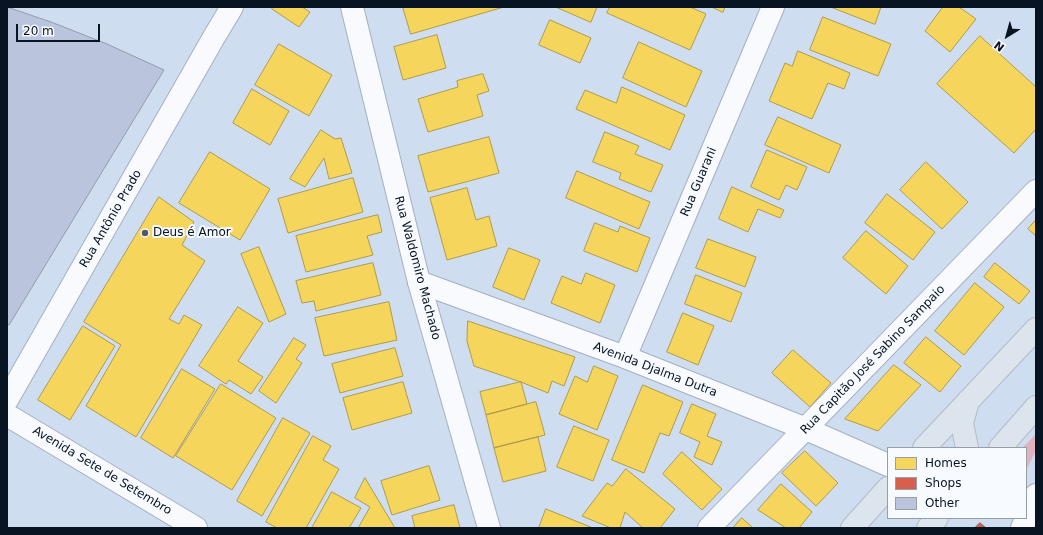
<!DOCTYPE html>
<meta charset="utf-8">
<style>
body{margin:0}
#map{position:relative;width:1043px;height:535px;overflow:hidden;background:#cfddf0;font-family:"DejaVu Sans",sans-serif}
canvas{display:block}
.frame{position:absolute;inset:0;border:8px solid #081422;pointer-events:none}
.legend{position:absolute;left:887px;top:447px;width:140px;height:72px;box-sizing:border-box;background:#f7faff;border:1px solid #979ea7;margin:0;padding:5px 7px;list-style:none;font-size:12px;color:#081422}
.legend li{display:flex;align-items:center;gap:8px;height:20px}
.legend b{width:20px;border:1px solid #979ea7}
.north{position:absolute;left:987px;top:16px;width:40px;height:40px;-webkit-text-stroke:3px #f7faff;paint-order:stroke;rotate:217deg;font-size:11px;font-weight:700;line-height:16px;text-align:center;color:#081422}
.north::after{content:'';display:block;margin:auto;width:14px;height:18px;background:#081422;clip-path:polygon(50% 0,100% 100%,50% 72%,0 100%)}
.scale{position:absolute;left:16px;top:24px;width:84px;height:18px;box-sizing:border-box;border:2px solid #081422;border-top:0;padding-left:5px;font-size:12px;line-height:14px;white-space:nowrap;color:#081422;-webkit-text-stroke:3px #f7faff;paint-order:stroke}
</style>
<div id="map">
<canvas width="1043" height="535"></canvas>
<div class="frame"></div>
<ul class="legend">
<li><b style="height:11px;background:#f6d55c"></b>Homes</li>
<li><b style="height:11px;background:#d6604d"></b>Shops</li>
<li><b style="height:11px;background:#bbc4dd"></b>Other</li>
</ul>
<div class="north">N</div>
<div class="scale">20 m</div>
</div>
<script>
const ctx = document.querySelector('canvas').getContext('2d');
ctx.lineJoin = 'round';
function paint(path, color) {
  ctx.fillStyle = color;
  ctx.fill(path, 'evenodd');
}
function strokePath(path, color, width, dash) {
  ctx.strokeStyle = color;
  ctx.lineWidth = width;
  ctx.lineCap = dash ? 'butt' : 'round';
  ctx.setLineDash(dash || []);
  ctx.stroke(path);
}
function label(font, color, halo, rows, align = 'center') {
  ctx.font = font + ' "DejaVu Sans",sans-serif';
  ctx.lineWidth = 4;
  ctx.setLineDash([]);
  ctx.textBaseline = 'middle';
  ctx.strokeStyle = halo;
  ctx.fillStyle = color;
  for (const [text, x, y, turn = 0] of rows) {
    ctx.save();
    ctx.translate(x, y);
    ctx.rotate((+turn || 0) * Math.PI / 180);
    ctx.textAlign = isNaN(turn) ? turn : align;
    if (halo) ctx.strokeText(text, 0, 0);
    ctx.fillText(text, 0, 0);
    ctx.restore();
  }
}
const green = new Path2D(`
 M1036 434V450L1026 471V448H1022Z`);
const homes = new Path2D(`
 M273 7H302L310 12 299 27 272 9Z
 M403 7H504L411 34Z
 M556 7H597L591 22Z
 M610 7H690L706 14 690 50 607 13Z
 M712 7H725L723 12Z
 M831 7H881L875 24Z
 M941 7H959L976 19 950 52 925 31 942 8Z
 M823 17 891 44 878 76 810 50Z
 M550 20 591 38 580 63 539 45Z
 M437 35 446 68 403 80 394 47Z
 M980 36 1036 87V129L1014 153 937 84Z
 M639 42 702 71 686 107 623 78Z
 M279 44 332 75 309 116 255 85Z
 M798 51 850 73 844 89 828 83 812 119 769 101 785 63 792 66Z
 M483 74 489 91 477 95 483 116 428 132 418 99 458 87 457 81Z
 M622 87 685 115 670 150 576 109 585 90 616 103Z
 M252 89 289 111 270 145 233 123Z
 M778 117 841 145 829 173 765 145Z
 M321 130 335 139 341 138 352 173 329 179 324 158 305 187 290 179Z
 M605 132 639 146 635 154 663 165 651 192 619 179 621 173 593 162Z
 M489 137 499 173 428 192 418 156Z
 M767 150 807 167 797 190 786 185 779 200 751 187Z
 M210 152 270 189 240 240 179 203Z
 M926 162 968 202 942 229 900 190Z
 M577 171 650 202 639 229 566 198Z
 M353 178 363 212 288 233 278 199Z
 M732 187 784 210 780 218 758 209 748 232 719 219Z
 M467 188 476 220 489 216 497 246 447 260 430 198Z
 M887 194 935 232 913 260 865 223Z
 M159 197 194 222 182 245 205 261 169 319 179 324 184 315 202 325 136 437 86 406 121 345 84 322Z
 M378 215 382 232 367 236 373 255 306 272 296 236Z
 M1036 220V236L1028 229Z
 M595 223 618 232 620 226 650 238 637 272 584 251Z
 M866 231 908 266 886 294 843 258Z
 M708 239 756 257 745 287 696 268Z
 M259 247 286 314 269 322 241 254Z
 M509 248 540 260 524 300 493 287Z
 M373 263 381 295 316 311 314 301 302 303 296 281Z
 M995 263 1030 291 1019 304 984 277Z
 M586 273 615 285 600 323 551 303 562 276 581 284Z
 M696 275 742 293 731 322 685 304Z
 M975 283 1004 307 964 355 935 331Z
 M389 302 397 340 324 356 315 318Z
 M238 307 263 323 238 361 263 377 251 394 229 380 226 384 199 366Z
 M683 313 714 326 698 365 667 352Z
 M468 321 575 357 564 386 552 381 548 393 521 382 474 366 467 341Z
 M83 326 115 346 70 420 38 400Z
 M926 337 961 366 940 392 904 363Z
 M294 338 306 345 296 359 302 363 276 403 259 391Z
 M395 348 403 376 340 393 332 364Z
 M793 350 831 383 810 407 772 373Z
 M894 365 921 385 878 431 845 419Z
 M594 366 618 376 597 430 559 414 575 376 587 382Z
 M182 369 215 389 173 458 141 438Z
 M403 382 412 413 352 430 343 398Z
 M521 382 527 404 486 415 480 392Z
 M221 384 276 418 232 490 176 456Z
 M643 385 683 402 669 436 660 433 644 473 612 460Z
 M536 402 545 435 494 448 486 415Z
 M692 404 716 414 707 436 722 442 712 465 694 457 700 442 680 433Z
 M283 418 310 433 262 516 237 501Z
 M574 426 609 440 593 481 557 467Z
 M313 436 331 446 323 460 339 469 306 528H277L266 522Z
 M538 437 546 471 503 482 494 448Z
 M805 451 838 483 816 506 782 473Z
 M682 452 722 489 702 510 663 474Z
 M429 466 440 500 392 515 381 481Z
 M626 469 675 509 660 528H643L625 512 620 528H611L582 516 607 483 612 486Z
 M365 478 395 528H358L370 507 355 498Z
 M781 484 812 512 799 528H786L758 510Z
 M332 492 361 508 349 528H312Z
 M454 505 460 528H415L412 516Z
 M546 509 593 528H539Z
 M742 518 753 528H733Z`);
const shops = new Path2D(`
 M980 523 986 528H975Z`);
const building = new Path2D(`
 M7 7 51 22 107 44 164 70 9 325 7 324Z`);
const street = new Path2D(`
 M419 282 625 357 806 429 888 465
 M625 357 773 7
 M709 528 1036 191
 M1022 528 1036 495`);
const secondary = new Path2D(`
 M352 7 419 282 489 528
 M7 400 214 37 232 7
 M7 415 196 528`);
const primary = new Path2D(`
 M924 448 1036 329
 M967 448 962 423 968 401
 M1000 448 1036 407
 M852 528 888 488
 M928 528 937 518`);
const markers = [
 [145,233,4,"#4e5a6a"]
];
const streetNames = [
 ["Rua Guarani",699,182,-67],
 ["Rua Antônio Prado",111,219,-60],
 ["Rua Waldomiro Machado",417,268,75],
 ["Rua Capitão José Sabino Sampaio",873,360,-46],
 ["Avenida Djalma Dutra",655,370,21],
 ["Avenida Sete de Setembro",102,471,31]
];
const poiNames = [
 ["Deus é Amor",153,233]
];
paint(green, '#dfb2be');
paint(homes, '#f6d55c');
strokePath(homes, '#af9b4b', 1);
paint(shops, '#d6604d');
strokePath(shops, '#984940', 1);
paint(building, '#bbc4dd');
strokePath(building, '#939aab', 1);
strokePath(street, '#a4b0c0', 24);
strokePath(secondary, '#a4b0c0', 24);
strokePath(primary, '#b3bbc5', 24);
strokePath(street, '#f8fafd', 22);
strokePath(secondary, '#f8fafd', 22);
strokePath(primary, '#dce4ed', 22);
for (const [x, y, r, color] of markers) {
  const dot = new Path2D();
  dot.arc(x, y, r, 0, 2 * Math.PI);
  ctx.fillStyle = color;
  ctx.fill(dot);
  strokePath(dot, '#f7faff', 1.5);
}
label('12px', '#081422', '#f7faff', streetNames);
label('12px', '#081422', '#f7faff', poiNames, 'left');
</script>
